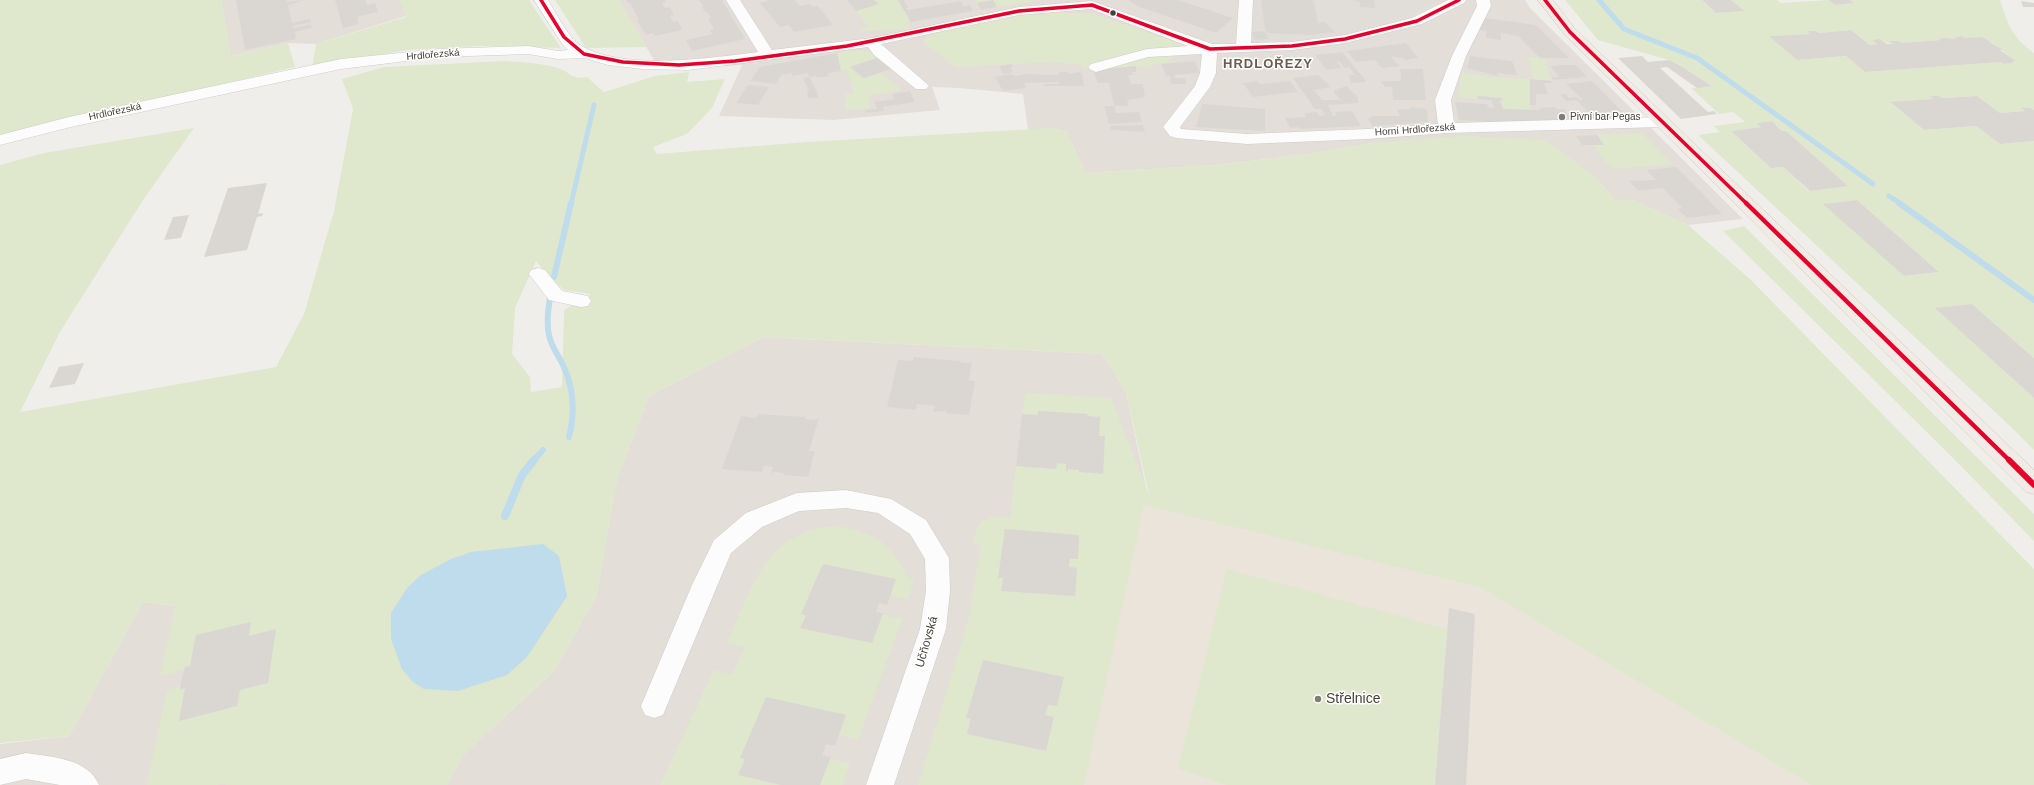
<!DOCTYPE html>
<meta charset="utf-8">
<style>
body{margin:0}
canvas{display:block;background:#f0eeeb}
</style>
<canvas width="2034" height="785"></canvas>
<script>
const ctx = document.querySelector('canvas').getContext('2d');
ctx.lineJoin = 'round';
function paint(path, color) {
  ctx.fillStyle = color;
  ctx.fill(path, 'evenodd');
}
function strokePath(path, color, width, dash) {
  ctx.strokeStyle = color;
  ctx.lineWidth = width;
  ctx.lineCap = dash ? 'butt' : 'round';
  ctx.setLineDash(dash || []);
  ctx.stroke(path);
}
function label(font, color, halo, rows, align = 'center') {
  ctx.font = font + ' Arial,sans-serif';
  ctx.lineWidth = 3;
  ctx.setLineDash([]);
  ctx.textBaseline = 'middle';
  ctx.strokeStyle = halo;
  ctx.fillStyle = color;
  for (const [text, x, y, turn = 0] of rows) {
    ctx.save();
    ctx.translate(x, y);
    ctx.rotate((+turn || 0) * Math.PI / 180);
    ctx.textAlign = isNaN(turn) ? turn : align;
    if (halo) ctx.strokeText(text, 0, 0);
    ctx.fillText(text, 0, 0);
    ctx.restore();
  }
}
const residential = new Path2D(`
 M221 0H401L406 16 316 44 288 43 231 56Z
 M619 0H1252L1409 17 1442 0H1525L1530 8 1743 219 1688 225 1632 200 1616 201 1594 176 1373 143 1308 154 1216 165 1085 173 1067 132 1051 128 1028 130 1023 94 959 88 932 87 940 110 833 120 719 116 742 65 659 69Z
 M763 337 1102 354 1126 392 1150 506 1144 505 1084 785H447L464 754 554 671 596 597 617 479 649 396Z
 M291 578 295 785H0V744L69 736 143 602 175 606Z`);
const industrial = new Path2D(`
 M1252 0H1442L1409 17 1345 36 1249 45Z`);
const education = new Path2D(`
 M1144 505 1481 588 1811 785H1084Z`);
const green = new Path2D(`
 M0 0H221L231 56 288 43 295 67 0 136Z
 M401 0H529L561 48 476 46 407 50 312 67 316 44 406 17Z
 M555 0H619L647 47 586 48Z
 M873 0H898L910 21 907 22 911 29 861 31 860 28 869 27 856 11 877 5 879 3Z
 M975 0H1040L997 7 993 0 977 3Z
 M1565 0H1702L1716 13 1745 11 1731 0H1777L1781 3 1829 0 1835 5 1854 3 1850 0H2000C2008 25 2012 37 2034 53V110L2030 108H2022L2025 111 2000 113 1977 96 1943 98 1939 96H1930L1933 99 1891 103 1924 130 1976 126 2000 144 2034 141V358L1972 304 1936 308 2034 398V450L2009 425 1698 135 1720 132 1714 126 1745 122 1733 112 1719 114 1691 88 1712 86 1679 65 1669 60 1598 40ZM1851 30 1870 45 1877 44 1872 40C1881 39 1885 44 1893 44L1891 41H1899L1902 43 1941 40 1939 38 1957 39 1954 37 1962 36 1965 38 1992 42 2015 61H2012L2014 63 2005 64 2001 62 1865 72 1846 56 1797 60 1770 36 1810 34 1808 31H1816L1819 33ZM1772 121 1782 131H1786L1847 186 1809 191 1783 167 1771 168 1731 131 1761 127 1756 123ZM1857 200 1939 272 1904 276 1824 204Z
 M1047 12 1093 14 1184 45 1166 63 1153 64 1149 68 1137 66 1112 69 1082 68V65L1053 62 956 67 922 42C939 23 1019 15 1047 12Z
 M852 50 868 51 877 58 850 67 863 79 881 73 902 90 868 95 872 102 868 103 870 108 846 110 845 94H854L847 69 841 71 837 53Z
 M1528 57 1545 59 1549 75 1553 80H1534Z
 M504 61C522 62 540 63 558 68 571 72 570 80 587 77L604 92 655 76 689 72 687 82 725 79 712 108 687 134 653 147 657 154 807 142 1051 128 1067 132 1085 173 1216 165 1308 154 1373 143 1464 136 1546 140 1594 176 1616 201 1632 200 1688 225 1750 279 2034 569V785H1811L1481 588 1144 505 1084 785H918L968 622 981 545 972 544 979 524 992 517 1010 518 1016 466 1056 469 1057 463 1066 464V471L1068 469 1079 470V472L1103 473 1105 437 1099 436 1100 415 1098 417 1087 416V414L1039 411 1038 415 1022 414 1026 393 1111 398 1149 495 1126 392 1102 354 763 337 649 396 617 479 596 597 554 671 464 754 447 785H225L226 783 216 785H147L167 690 180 687V689L185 688 179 721 237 706 240 690 268 683 275 629 249 636 251 622 196 635 190 666 185 667 184 670 160 676 175 606 143 602 69 736 0 743V165L44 153 194 128 143 200 60 332 20 412 276 367 304 314 334 211 353 109 342 79 384 67ZM536 261 549 277 564 290 591 294 564 310 562 387 531 392 530 377 512 354 515 308ZM1005 529 1079 535 1078 559H1070L1069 567 1077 568 1075 596 1002 591 1003 578H999ZM983 660 1064 677 1057 706 1048 705 1045 715 1054 717 1046 751 967 734Z
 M1462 72 1490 77 1530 79V110L1503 109 1502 98 1477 96 1478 99 1457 97Z
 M1642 133 1672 164 1612 169 1593 145 1604 144 1597 135Z
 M1744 226 2034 514V541L1955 460 1723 231Z
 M835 526C868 529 895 545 906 576L914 579 908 599 890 595 896 579 823 564 801 614 806 616 801 629 872 643 883 615 902 619 858 740 839 735 846 715 740 758 745 759 739 775 781 785H660L714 670 732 675 745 647 727 643C753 588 764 531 835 526Z
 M1227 569 1447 629 1435 785H1227L1178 769Z
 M830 759 850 764 843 785H820Z`);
const water = new Path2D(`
 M543 544 559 556 567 596 527 657 507 675 458 691 424 689 413 682 402 669 391 639V613L407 588 421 575 451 559 471 552Z`);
const streamFar2 = new Path2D(`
 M1599 0 1624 29 1697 58 1873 184
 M1889 196 1901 204
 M571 204 594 105`);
const streamFar1 = new Path2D(`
 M1899 203 2034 300
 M554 277 571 203
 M550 298C548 310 546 323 549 335 551 346 558 355 563 365 574 388 575 413 569 437
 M533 461 543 450`);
const stream = new Path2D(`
 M505 516 522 475 534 460`);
const building = new Path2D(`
 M236 0H287V2L305 0 288 5 292 23 310 19 311 22 293 26 294 28 311 24 312 28 295 32 296 39 245 50Z
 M335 0H365L367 5 375 3 378 12 357 17 359 24 343 28Z
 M626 0H665L666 2 662 3 665 8 670 7 674 15 670 16 673 22 678 21 682 30 655 36 653 33 646 35 637 21 639 20 630 3H628Z
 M699 0H722L745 39 692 51 686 40 712 34 710 30 714 29 708 19 711 18 707 12H705L702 7 704 6Z
 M767 0H795L800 6 810 4 812 7 818 6 833 25 794 32 789 25 780 27 760 3 768 1Z
 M847 0H873L879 4 856 11Z
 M898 0H904L908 8H906L907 10 961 1 964 6 970 5 973 11 911 22Z
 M993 0 997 7 981 10 977 3Z
 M1129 0H1178L1233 18 1216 33 1137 6Z
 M1261 0H1312L1314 2 1318 23 1325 22 1335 32 1313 35 1268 33 1265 30Z
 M1353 0H1374L1375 8 1360 7V2Z
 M1702 0H1731L1745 11 1716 13Z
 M1829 0H1850L1854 3 1835 5Z
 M2021 1 2034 3V7H2023Z
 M1485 18 1536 25 1569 58H1540L1518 36 1501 33V40L1486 38V31L1479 30Z
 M1851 30 1870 45 1877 44 1872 40 1879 39 1887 44H1893L1890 41H1899L1902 43 1941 40 1939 38H1946L1957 39 1954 37 1962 36 1965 38 1982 37 2003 50H2000L2016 61H2012L2014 63 2004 64 2001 62 1865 72 1846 56 1797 60 1769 36 1810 34 1807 31H1816L1819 33Z
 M1265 31 1269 39 1255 40 1251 32Z
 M1406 43 1418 58 1405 60 1403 58 1391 57 1400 66 1382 68 1375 60 1356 62 1347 51Z
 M1342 52 1363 77 1366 82 1351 83 1349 75H1355L1349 67 1345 68 1340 62H1337L1341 68 1327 70 1315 55Z
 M837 53 841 71 828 73 829 76 817 78 816 76 809 77 817 92 818 98H808L807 91H809L803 78 809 77 808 73 793 76 791 73 781 75 776 84 750 81 760 67Z
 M1470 56 1512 61 1517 75 1497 73 1498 76 1467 68Z
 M1642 56 1648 62 1669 60 1679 65 1712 86 1697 88 1667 67 1660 68 1708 112 1714 111 1717 114 1681 119 1618 58Z
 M877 58 891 69 864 78 850 67Z
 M1195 61 1199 73 1174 75 1175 78H1185L1186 84H1171L1170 76H1166L1161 64Z
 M1012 64 1013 67H1010L1013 72 1003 74 999 66Z
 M1563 65H1576L1587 77 1553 80 1551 77H1559L1550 66Z
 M1136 66V72H1132L1133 75H1128L1131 84H1143L1145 97 1127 100 1129 106H1114L1109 83H1098L1093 70Z
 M1400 69H1423L1426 100H1393L1392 87H1385L1381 81H1401Z
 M1060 72H1068V74L1079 72 1082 74 1084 86H1044L1045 84H1059L1058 82 1024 83 1026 88 1003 91 995 77 1011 74 1016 76 1025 74 1058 75Z
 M1318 75 1331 87 1314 90 1322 100H1341L1333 91 1346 86 1357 96 1359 103 1328 105 1333 116 1337 115 1335 112 1352 111 1361 126 1300 129 1298 127 1290 128 1285 118 1306 117 1304 113 1317 112 1319 116 1325 115 1321 109H1315L1293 78Z
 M1530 79 1551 81 1552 83H1544L1548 94H1536V105H1530Z
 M1257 81 1259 84 1290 81 1298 92 1253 97 1243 83Z
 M1592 81 1608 97 1628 118 1587 120 1581 112 1587 111 1577 100H1583L1566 84Z
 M748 85 769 87 758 105 736 103Z
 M910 91 915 102 883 107 884 111 866 113 865 110 877 109 874 102 894 99 892 94Z
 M1560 94H1566L1569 98 1576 97 1579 100 1566 101Z
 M1477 96 1502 98 1503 101 1499 100 1503 109 1541 110 1540 108 1555 107 1556 109H1564L1572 121 1508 123 1459 120 1455 102 1487 104 1488 107 1494 108 1491 100 1478 99Z
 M1930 96H1939L1943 98 1977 96 2000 113 2025 111 2021 108H2030L2034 110V141L2000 144 1976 126 1924 130 1890 102 1933 99Z
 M1202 104 1265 109V131L1196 127Z
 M1104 106H1114L1116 113 1139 112 1142 122 1109 124Z
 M1409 107 1427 109 1428 122 1372 126 1368 118H1372L1371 116H1400L1397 110 1410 109Z
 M1772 121 1782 131H1786L1848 186 1810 191 1783 167 1771 168 1731 131 1761 127 1756 123Z
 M1143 125 1145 132 1111 130 1110 126Z
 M1597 135 1604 145H1582L1576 136Z
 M1676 167 1702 193 1722 214 1687 218 1678 209 1682 208 1663 188 1638 191 1629 181 1656 180 1647 170Z
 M267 183 258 214 263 213 262 216 257 217 247 250 204 257 228 188Z
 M1857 200 1939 272 1904 276 1823 204Z
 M189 215 181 238 164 240 173 217Z
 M1972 304 2034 358V398L1935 308Z
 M913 357 960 361V362L970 363 972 361 969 380 975 381 969 415 946 413V411L933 412 935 406 917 404 916 410 887 407 898 360 913 361Z
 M84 363 75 384 49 388 59 367Z
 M1038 411 1088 414 1087 416 1098 417 1100 415 1099 436H1105L1103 474 1079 472V470L1068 469V471H1066V464L1057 463 1056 469 1016 466 1022 414 1038 415Z
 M758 414 806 417 805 419 816 420 819 418 809 451H815L808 477 784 475V473L774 472 771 474 773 467 764 466 762 472 722 469 741 416 756 418Z
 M1005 529 1079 535 1078 559H1070L1069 567 1077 568 1075 596 1001 591 1003 578H998Z
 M823 564 896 579 887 605 879 603 876 612 883 613 872 643 800 628 806 616 801 614Z
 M1449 608 1475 614 1466 785H1435Z
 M251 622 249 636 276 629 268 683 240 690 237 706 179 721 185 688 180 690 182 678 185 667 190 666 196 635Z
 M983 660 1064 677 1057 706 1048 705 1045 715 1054 717 1046 751 967 734 971 719 966 718Z
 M766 697 846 715 835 746 826 744 822 755 831 757 820 785H781L738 775 745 759 740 758Z`);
const minor = new Path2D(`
 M534 0H548C554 10 569 37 577 43 618 72 710 58 758 52L726 0H740L772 50 872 38 1019 7 1092 1 1212 44H1236L1239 0H1253L1251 43 1292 42 1345 35 1412 18 1448 0H1466L1464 3 1422 24 1345 43 1292 50 1217 53 1216 73 1210 87 1180 127 1181 129 1247 134 1367 129 1438 124 1435 100 1452 56 1477 6 1476 0H1490L1491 6 1466 56 1451 100 1454 123 1661 117 1667 119 1669 122 1667 125 1661 127 1447 133 1367 139 1247 144 1176 138 1170 136 1163 127 1195 86 1200 73 1202 54 1148 57 1096 72 1091 70 1088 67 1091 64 1147 49 1188 46 1091 9 1019 15 881 44 926 83 929 86 926 89H916L874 55 868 47 688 70 642 69 608 65 585 58 558 59 528 54 439 57 341 69 71 127 0 145V135L69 117 341 59 439 49 528 46 558 51 568 50 563 45Z
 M538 268 545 270 562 291 588 296 591 301 588 306 581 307 549 300 529 274 531 270Z
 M846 490 891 499 926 520 949 558 950 591 946 629 894 785H866L920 629 926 591 925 559 910 534 878 513 846 508 799 511 762 527 731 553 663 715 654 718 645 715 641 706 692 585 714 540 746 513 789 496 797 493Z
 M26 753C51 757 88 758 99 785H60L26 779 0 785V759Z`);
const primary = new Path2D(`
 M1538 0H1553L1575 29 2034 470V494L2026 492 1565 35Z`);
const bus1Far2 = new Path2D(`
 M541 0 564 37 584 54 623 62 679 65 735 61 847 46 1019 11 1092 5 1210 49 1292 46 1345 39 1417 21 1459 0
 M1545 0 1570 32 1747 204`);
const bus1Far1 = new Path2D(`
 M1746 203 2010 461`);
const bus1 = new Path2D(`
 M2009 460 2034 485`);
const markers = [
 [1113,13,3.5,"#453f37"],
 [1562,117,4,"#817c76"],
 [1318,699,4,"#817c76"]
];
const farStreetnames = [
 ["Hrdlořezská",433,55,-5],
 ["Hrdlořezská",115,112,-12],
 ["Horní Hrdlořezská",1415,130,-4]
];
const farPoinames = [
 ["Pivní bar Pegas",1570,117]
];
const streetNames = [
 ["Učňovská",927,642,-74]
];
const farDistrictnames = [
 ["HRDLOŘEZY",1268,64]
];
const nearPoinames = [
 ["Střelnice",1326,699]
];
paint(residential, '#e3dfd8');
paint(industrial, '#e1deda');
paint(education, '#eae4da');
paint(green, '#dfe8cc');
paint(water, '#bedceb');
strokePath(streamFar2, '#bedceb', 5);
strokePath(streamFar1, '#bedceb', 6);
strokePath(stream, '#bedceb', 8);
paint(building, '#dad7d3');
strokePath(minor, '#ceccc8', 1);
strokePath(primary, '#d1c9ba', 1);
paint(minor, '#fdfcfc');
paint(primary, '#f0ebe4');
strokePath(bus1Far2, '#e4002b', 3.5);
strokePath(bus1Far1, '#e4002b', 4.5);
strokePath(bus1, '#e4002b', 6);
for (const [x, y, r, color] of markers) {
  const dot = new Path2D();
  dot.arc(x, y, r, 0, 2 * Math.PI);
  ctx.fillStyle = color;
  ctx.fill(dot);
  strokePath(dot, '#fff', 1.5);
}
label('10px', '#453f37', '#fff', farStreetnames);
label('10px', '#453f37', '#fff', farPoinames, 'left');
label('12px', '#453f37', '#fff', streetNames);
ctx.letterSpacing = '1px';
label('bold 13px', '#685c4f', '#fff', farDistrictnames);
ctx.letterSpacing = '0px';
label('14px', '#453f37', '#fff', nearPoinames, 'left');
</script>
